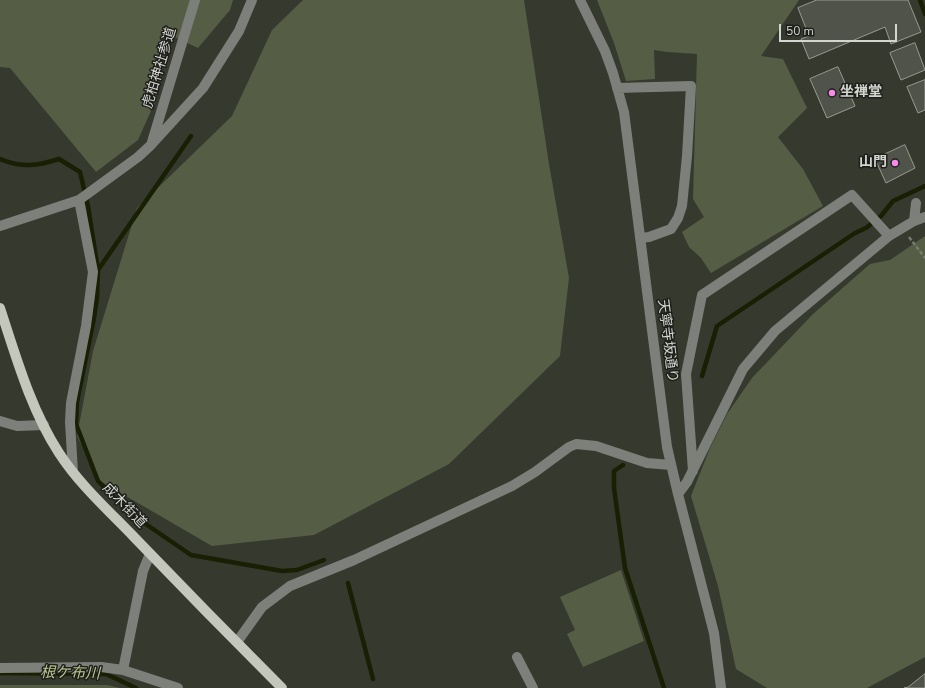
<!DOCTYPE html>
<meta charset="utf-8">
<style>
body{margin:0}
#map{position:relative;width:925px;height:688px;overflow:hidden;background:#36392e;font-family:"Nunito Sans",sans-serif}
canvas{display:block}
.scale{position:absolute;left:779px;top:24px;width:118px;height:18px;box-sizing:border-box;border:2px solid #d3d5cf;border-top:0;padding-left:5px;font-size:12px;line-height:14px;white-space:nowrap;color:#d3d5cf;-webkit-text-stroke:3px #1e1f1b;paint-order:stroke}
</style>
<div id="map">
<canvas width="925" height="688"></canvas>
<div class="scale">50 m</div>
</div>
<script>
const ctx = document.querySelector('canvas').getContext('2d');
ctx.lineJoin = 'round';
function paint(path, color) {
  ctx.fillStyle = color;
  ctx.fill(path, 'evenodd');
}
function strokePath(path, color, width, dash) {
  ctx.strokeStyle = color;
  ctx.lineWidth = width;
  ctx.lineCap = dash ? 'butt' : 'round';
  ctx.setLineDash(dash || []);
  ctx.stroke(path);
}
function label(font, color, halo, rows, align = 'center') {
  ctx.font = font + ' "Nunito Sans","Noto Sans JP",sans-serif';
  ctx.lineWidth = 3;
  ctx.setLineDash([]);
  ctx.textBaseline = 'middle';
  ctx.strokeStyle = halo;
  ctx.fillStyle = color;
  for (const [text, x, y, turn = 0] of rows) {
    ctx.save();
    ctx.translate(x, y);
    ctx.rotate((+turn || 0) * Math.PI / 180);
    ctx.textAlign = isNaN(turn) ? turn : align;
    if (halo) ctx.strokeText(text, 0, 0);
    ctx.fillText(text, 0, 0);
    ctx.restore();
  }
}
const green = new Path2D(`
 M0 0H233L230 10 198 48 170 35 154 104 138 140 96 172 10 68 0 67Z
 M303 0H524L549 164 569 278 560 356 449 464 314 535 212 546 100 481 77 436 93 351 137 208 232 116 272 30Z
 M597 0H799L761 56 783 59 807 108 778 137 803 169 823 206 711 273 701 258 689 247 682 232 704 217 693 199 697 54 667 52 654 50 655 79 626 81 614 43Z
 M925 236V657L867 688H767L736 669 718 586 691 496 710 448 727 414 752 378 813 314 870 264 890 260Z
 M621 570 644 641 583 667 567 634 575 630 560 597Z
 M0 685H107L120 688H0Z`);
const stream = new Path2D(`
 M920 0 925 14
 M0 159C23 168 37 166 59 159L80 172 88 206 98 270 97 298 94 318 77 402 76 424 98 481 131 514 191 555 282 571 297 570 324 560
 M98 270 191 136
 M702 376 717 326 855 233 866 228 881 216 893 201 925 186
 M623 465 614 471V488L625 568 664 688
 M348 583 373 679
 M0 673 106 674 136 688`);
const building = new Path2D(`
 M817 0H908L921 32 891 44 885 27 809 59 801 39 809 36 798 8Z
 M915 43 925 70 901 80 890 53Z
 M838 67 855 106 827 118 810 79Z
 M925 80V110L918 113 907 87Z
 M905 145 915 168 886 183 875 159Z
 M925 674V688H904L908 687Z`);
const path = new Path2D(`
 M909 237 925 258`);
const minor = new Path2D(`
 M580 0 605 51 613 73 624 112 667 447 678 494 714 633 721 688
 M617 88 691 86 687 156 682 206 678 218 671 229 649 237 640 238
 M152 142 195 0
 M914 221 916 203
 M0 226 79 200 138 157 151 145 203 88 239 31 252 0
 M0 421 17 426 44 425
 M693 471 686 374 702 295 852 195 889 236
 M73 472 70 422 71 403 86 326 93 272 79 200
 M678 494 687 482 743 369 775 331 889 236 914 221 925 217
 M237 642 262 607 290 586 354 560 512 486 535 472 569 447 576 444 596 446 647 463 671 465
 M517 657 533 688
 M0 668 101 667 123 670 178 688
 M123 670 143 571 150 554`);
const major = new Path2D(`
 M0 308C16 357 31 410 59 453 79 484 108 510 134 537 183 588 232 638 282 688`);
const markers = [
 [832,93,4,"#f788ec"],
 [895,163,4,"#f788ec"]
];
const streetNames = [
 ["虎柏神社参道",160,68,-73],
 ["天寧寺坂通り",667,341,83],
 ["成木街道",124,506,46]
];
const poiNames = [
 ["坐禅堂",840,93],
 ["山門",887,163,"right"]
];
const waterNames = [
 ["根ケ布川",70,674,1]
];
paint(green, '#565d45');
strokePath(stream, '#191f03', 4.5);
paint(building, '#505349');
strokePath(building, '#989b8f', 1);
strokePath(path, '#787b72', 2.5, [4, 2]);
strokePath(minor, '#7d7f7a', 10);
strokePath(major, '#c3c7bc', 10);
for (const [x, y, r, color] of markers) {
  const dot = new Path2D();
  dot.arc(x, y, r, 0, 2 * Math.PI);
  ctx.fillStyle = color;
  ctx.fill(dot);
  strokePath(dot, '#1e1f1b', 1.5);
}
label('14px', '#d3d5cf', '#1e1f1b', streetNames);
label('bold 14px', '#d3d5cf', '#1e1f1b', poiNames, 'left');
label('italic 15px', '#b7c78d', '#1e1f1b', waterNames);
</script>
